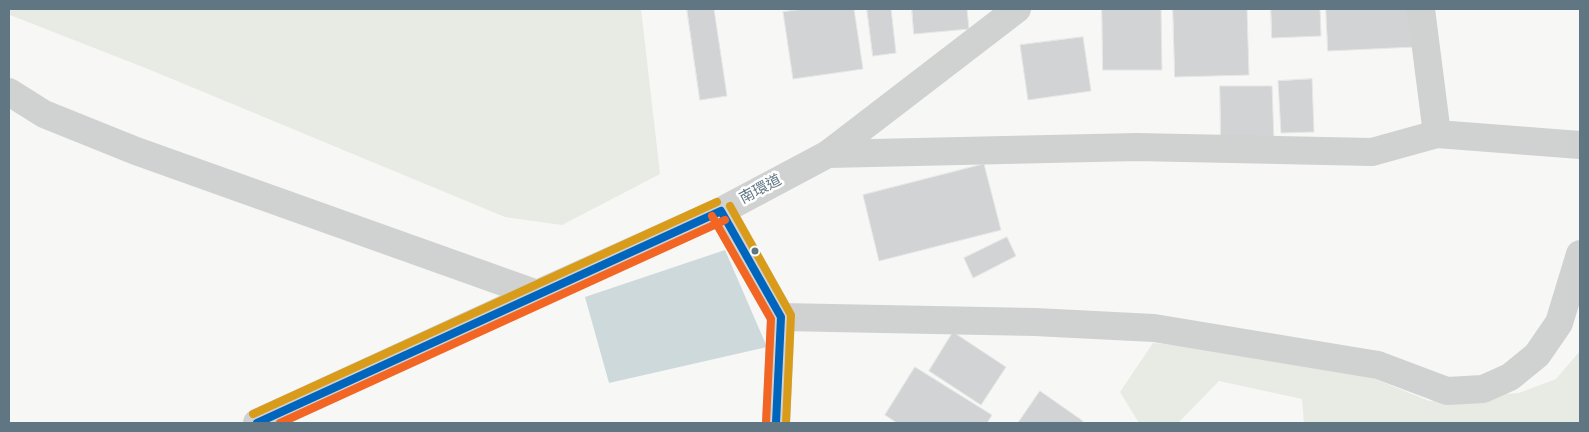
<!DOCTYPE html>
<meta charset="utf-8">
<style>
body{margin:0}
#map{position:relative;width:1589px;height:432px;overflow:hidden;background:#f7f7f6;font-family:"Titillium Web",sans-serif}
canvas{display:block}
.frame{position:absolute;inset:0;border:10px solid #607683;pointer-events:none}
</style>
<div id="map">
<canvas width="1589" height="432"></canvas>
<div class="frame"></div>
</div>
<script>
const ctx = document.querySelector('canvas').getContext('2d');
ctx.lineJoin = 'round';
function paint(path, color) {
  ctx.fillStyle = color;
  ctx.fill(path, 'evenodd');
}
function strokePath(path, color, width, dash) {
  ctx.strokeStyle = color;
  ctx.lineWidth = width;
  ctx.lineCap = dash ? 'butt' : 'round';
  ctx.setLineDash(dash || []);
  ctx.stroke(path);
}
function label(font, color, halo, rows, align = 'center') {
  ctx.font = font + ' "Titillium Web","Noto Sans TC",sans-serif';
  ctx.lineWidth = 5;
  ctx.setLineDash([]);
  ctx.textBaseline = 'middle';
  ctx.strokeStyle = halo;
  ctx.fillStyle = color;
  for (const [text, x, y, turn = 0] of rows) {
    ctx.save();
    ctx.translate(x, y);
    ctx.rotate((+turn || 0) * Math.PI / 180);
    ctx.textAlign = isNaN(turn) ? turn : align;
    if (halo) ctx.strokeText(text, 0, 0);
    ctx.fillText(text, 0, 0);
    ctx.restore();
  }
}
const green = new Path2D(`
 M9 9H641L660 174 562 225 505 217 148 69 10 15Z
 M1153 343 1186 346 1257 359 1368 376 1429 401 1519 393 1556 379 1580 351V423H1304L1302 399 1219 381 1178 423H1139L1120 392Z`);
const water = new Path2D(`
 M725 250 767 347 609 383 585 297Z`);
const building = new Path2D(`
 M687 9H714L727 96 700 100Z
 M804 9H854L863 69 793 79 783 12Z
 M867 9H891L896 53 873 56Z
 M912 9H967L969 29 914 34Z
 M1102 9H1161L1162 70H1103Z
 M1173 9H1247L1249 75 1175 77Z
 M1271 9H1320L1321 36 1272 38Z
 M1326 9H1413L1415 47 1328 51Z
 M1083 37 1091 91 1028 100 1020 45Z
 M1312 79 1314 132 1281 133 1278 81Z
 M1220 86H1272L1274 142 1221 143Z
 M984 164 1001 230 879 261 863 195Z
 M1007 237 1016 256 973 278 964 258Z
 M953 332 1006 367 981 405 929 371Z
 M915 367 992 415 987 423H897L885 415Z
 M1040 391 1083 421 1082 423H1018Z`);
const minor = new Path2D(`
 M1421 9 1437 134 1580 145
 M9 92 44 114 136 151 537 294
 M828 154 1137 147 1372 152 1437 134
 M781 317 1035 322 1154 328 1378 365 1447 391 1483 389 1510 377 1537 355 1559 323 1580 254`);
const tertiary = new Path2D(`
 M721 211 781 317 776 423
 M257 423 537 294 721 211 828 154 1017 9`);
const bus1 = new Path2D(`
 M721 211 781 317 776 423
 M257 423 721 211`);
const bus2 = new Path2D(`
 M712 216 771 319 766 423
 M280 423 725 220`);
const bus3 = new Path2D(`
 M730 206 791 315 786 423
 M253 414 717 202`);
const markers = [
 [755,251,4.5,"#607683"]
];
const streetNames = [
 ["南環道",761,190,-28]
];
paint(green, '#e7ebe4');
paint(water, '#ced9db');
paint(building, '#d2d3d4');
strokePath(building, '#e6e6e6', 1);
strokePath(minor, '#d0d1d1', 28);
strokePath(tertiary, '#d0d1d1', 28);
strokePath(bus1, '#0065bd', 8);
strokePath(bus2, '#f26522', 8);
strokePath(bus3, '#d99c1a', 8);
for (const [x, y, r, color] of markers) {
  const dot = new Path2D();
  dot.arc(x, y, r, 0, 2 * Math.PI);
  ctx.fillStyle = color;
  ctx.fill(dot);
  strokePath(dot, '#fff', 2);
}
label('15px', '#607683', '#fff', streetNames);
</script>
